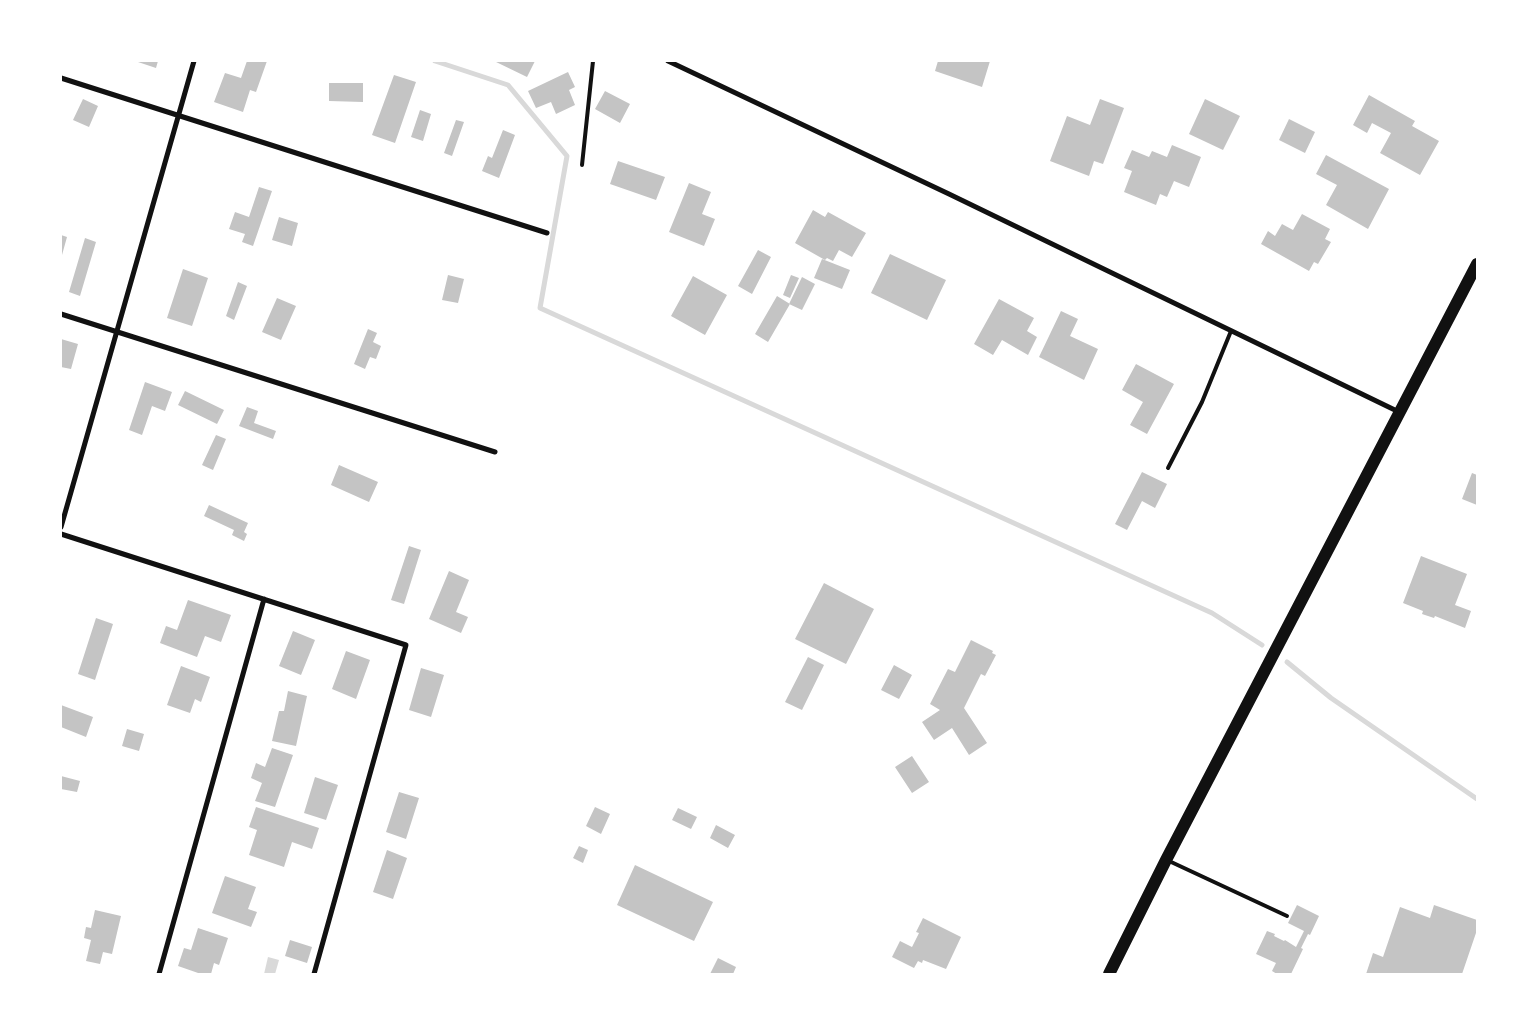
<!DOCTYPE html>
<style>
body{margin:0}
#map{position:relative;width:1538px;height:1035px;overflow:hidden;background:#fff;font-family:"Varela Round",sans-serif}
canvas{display:block}
.frame{position:absolute;inset:0;border:62px solid #fff;pointer-events:none}
</style>
<div id="map">
<canvas width="1538" height="1035"></canvas>
<div class="frame"></div>
</div>
<script>
const ctx = document.querySelector('canvas').getContext('2d');
ctx.lineJoin = 'round';
function paint(path, color) {
  ctx.fillStyle = color;
  ctx.fill(path, 'evenodd');
}
function strokePath(path, color, width, dash) {
  ctx.strokeStyle = color;
  ctx.lineWidth = width;
  ctx.lineCap = dash ? 'butt' : 'round';
  ctx.setLineDash(dash || []);
  ctx.stroke(path);
}
const water = new Path2D(`
 M268 957 279 960 275 974H264Z`);
const stream = new Path2D(`
 M435 61 508 85 567 156 540 308 1212 613 1262 645
 M1287 662 1331 698 1477 799`);
const building = new Path2D(`
 M135 61H158L156 68Z
 M247 61H267L256 92 250 90 243 112 214 102 225 73 241 78Z
 M494 61H535L527 77Z
 M938 61H990L982 87 935 71Z
 M568 72 575 87 569 90 575 105 556 114 551 102 536 108 528 91Z
 M394 75 416 82 395 143 372 135Z
 M329 83H363V102L329 101Z
 M605 91 630 104 620 123 595 109Z
 M1369 95 1415 121 1412 126 1439 141 1420 175 1380 153 1391 133 1372 123 1367 133 1353 125Z
 M83 99 98 106 89 127 73 120Z
 M1100 99 1124 108 1103 164 1094 161 1089 176 1050 161 1067 116 1090 125Z
 M1205 99 1240 116 1223 150 1189 134Z
 M420 110 431 114 423 141 411 137Z
 M1289 119 1315 132 1305 153 1279 140Z
 M456 120 464 122 452 156 444 153Z
 M503 130 515 135 499 178 482 171 488 156 492 158Z
 M1172 145 1201 157 1189 187 1174 181 1167 197 1160 194 1156 205 1124 192 1132 171 1124 168 1132 150 1149 157 1152 151 1167 157Z
 M1326 155 1389 189 1368 229 1326 205 1337 185 1316 174Z
 M618 161 665 177 656 200 610 184Z
 M689 183 711 192 702 214 715 219 704 246 669 232Z
 M259 187 272 191 253 246 242 242 245 234 229 229 235 212 249 217Z
 M813 210 825 217 828 212 866 233 852 257 839 250 833 261 827 258 825 260 795 243Z
 M1302 214 1330 229 1325 239 1331 242 1318 264 1314 262 1309 271 1261 244 1268 231 1275 236 1282 224 1293 230Z
 M279 217 298 223 292 246 272 240Z
 M61 235 67 237 62 255H61Z
 M85 238 96 242 80 296 69 292Z
 M758 250 771 257 752 294 738 286Z
 M890 254 946 280 927 320 871 293Z
 M822 259 850 270 842 289 814 278Z
 M183 269 208 278 192 326 167 318Z
 M448 275 464 279 458 303 442 300Z
 M791 275 799 278 790 298 783 295Z
 M693 276 727 295 705 335 671 316Z
 M802 277 815 284 802 310 789 304Z
 M238 282 247 286 234 320 226 316Z
 M777 296 790 304 768 342 755 334Z
 M277 298 296 306 281 340 262 332Z
 M999 299 1034 318 1027 331 1037 337 1028 355 1002 340 993 355 974 344Z
 M1061 311 1078 319 1070 336 1098 349 1084 380 1039 357Z
 M368 329 377 333 373 342 381 346 376 359 370 357 365 369 354 364Z
 M61 339 78 344 71 369 61 367Z
 M1136 364 1174 384 1147 434 1130 425 1143 402 1122 390Z
 M145 382 172 392 165 411 152 406 142 435 129 430Z
 M185 391 224 410 217 424 178 405Z
 M247 407 258 411 254 423 276 431 273 439 239 426Z
 M216 435 226 439 213 470 202 465Z
 M339 465 378 482 369 502 331 485Z
 M1142 472 1167 484 1155 508 1142 501 1127 530 1115 524Z
 M1472 473 1477 475V505L1462 499Z
 M209 505 248 523 244 532 247 534 244 541 232 535 234 530 204 516Z
 M409 546 421 550 404 604 391 600Z
 M1421 556 1467 574 1455 605 1471 611 1465 628 1435 616 1434 618 1422 614 1423 611 1403 603Z
 M449 571 469 580 456 612 468 617 461 633 429 619Z
 M824 583 874 609 846 664 795 639Z
 M188 600 231 615 221 642 205 636 197 657 160 643 166 626 177 630Z
 M96 618 113 624 95 680 78 674Z
 M293 631 315 640 301 675 279 666Z
 M971 640 993 651 992 653 996 655 985 676 981 674 964 708 987 743 969 755 952 728 934 740 922 722 940 710 930 704 948 669 955 672Z
 M346 651 370 660 356 699 332 689Z
 M808 657 824 665 802 710 785 702Z
 M894 665 912 675 899 699 881 690Z
 M181 666 210 677 201 702 195 699 190 713 167 705Z
 M421 668 444 675 431 717 409 710Z
 M288 691 307 696 296 746 272 741 279 711H284Z
 M61 705 93 717 86 737 61 727Z
 M127 729 144 734 139 751 122 746Z
 M272 748 293 755 275 807 255 801 262 783 251 778 256 763 265 767Z
 M912 756 929 782 912 793 895 767Z
 M61 776 80 781 77 792 61 789Z
 M315 777 338 785 326 820 304 813Z
 M399 792 419 798 406 839 386 832Z
 M256 807 319 828 312 849 292 842 284 867 249 855 257 830 249 827Z
 M595 807 610 814 601 834 586 826Z
 M678 808 697 817 691 829 672 820Z
 M716 825 735 835 728 848 710 838Z
 M579 846 588 850 583 863 573 858Z
 M387 850 407 858 393 899 373 892Z
 M635 865 713 902 694 941 617 905Z
 M225 876 256 887 248 909 257 912 251 927 212 913Z
 M1297 905 1319 916 1310 935 1308 934 1301 948 1303 949 1291 974H1277L1272 971 1276 963 1256 954 1267 931 1275 934 1274 936 1284 941 1285 940 1296 947 1304 931 1288 923Z
 M1434 905 1477 920V930L1462 974H1366L1373 953 1383 957 1400 907 1430 918Z
 M95 910 121 916 112 954 103 952 100 964 86 961 91 940 84 938 86 927 91 928Z
 M923 918 961 937 946 969 923 960 922 963 918 961 914 968 892 957 900 941 912 947 919 933 916 932Z
 M198 928 228 938 219 965 214 963 211 974H201L178 966 184 948 191 950Z
 M290 940 312 947 307 963 285 956Z
 M718 958 736 967 733 974H710Z`);
const service = new Path2D(`
 M582 165 593 61
 M1168 468 1202 402 1231 331
 M1169 861 1287 916`);
const minor = new Path2D(`
 M668 61 949 194 1399 412
 M61 78 547 233
 M61 314 495 452
 M61 527 194 61
 M61 534 406 645 314 974
 M159 974 264 599`);
const primary = new Path2D(`
 M1109 974 1166 860 1477 264`);
paint(water, '#d9d9d9');
strokePath(stream, '#d9d9d9', 5);
paint(building, '#c4c4c4');
strokePath(service, '#111', 4);
strokePath(minor, '#111', 5);
strokePath(primary, '#111', 12);
</script>
